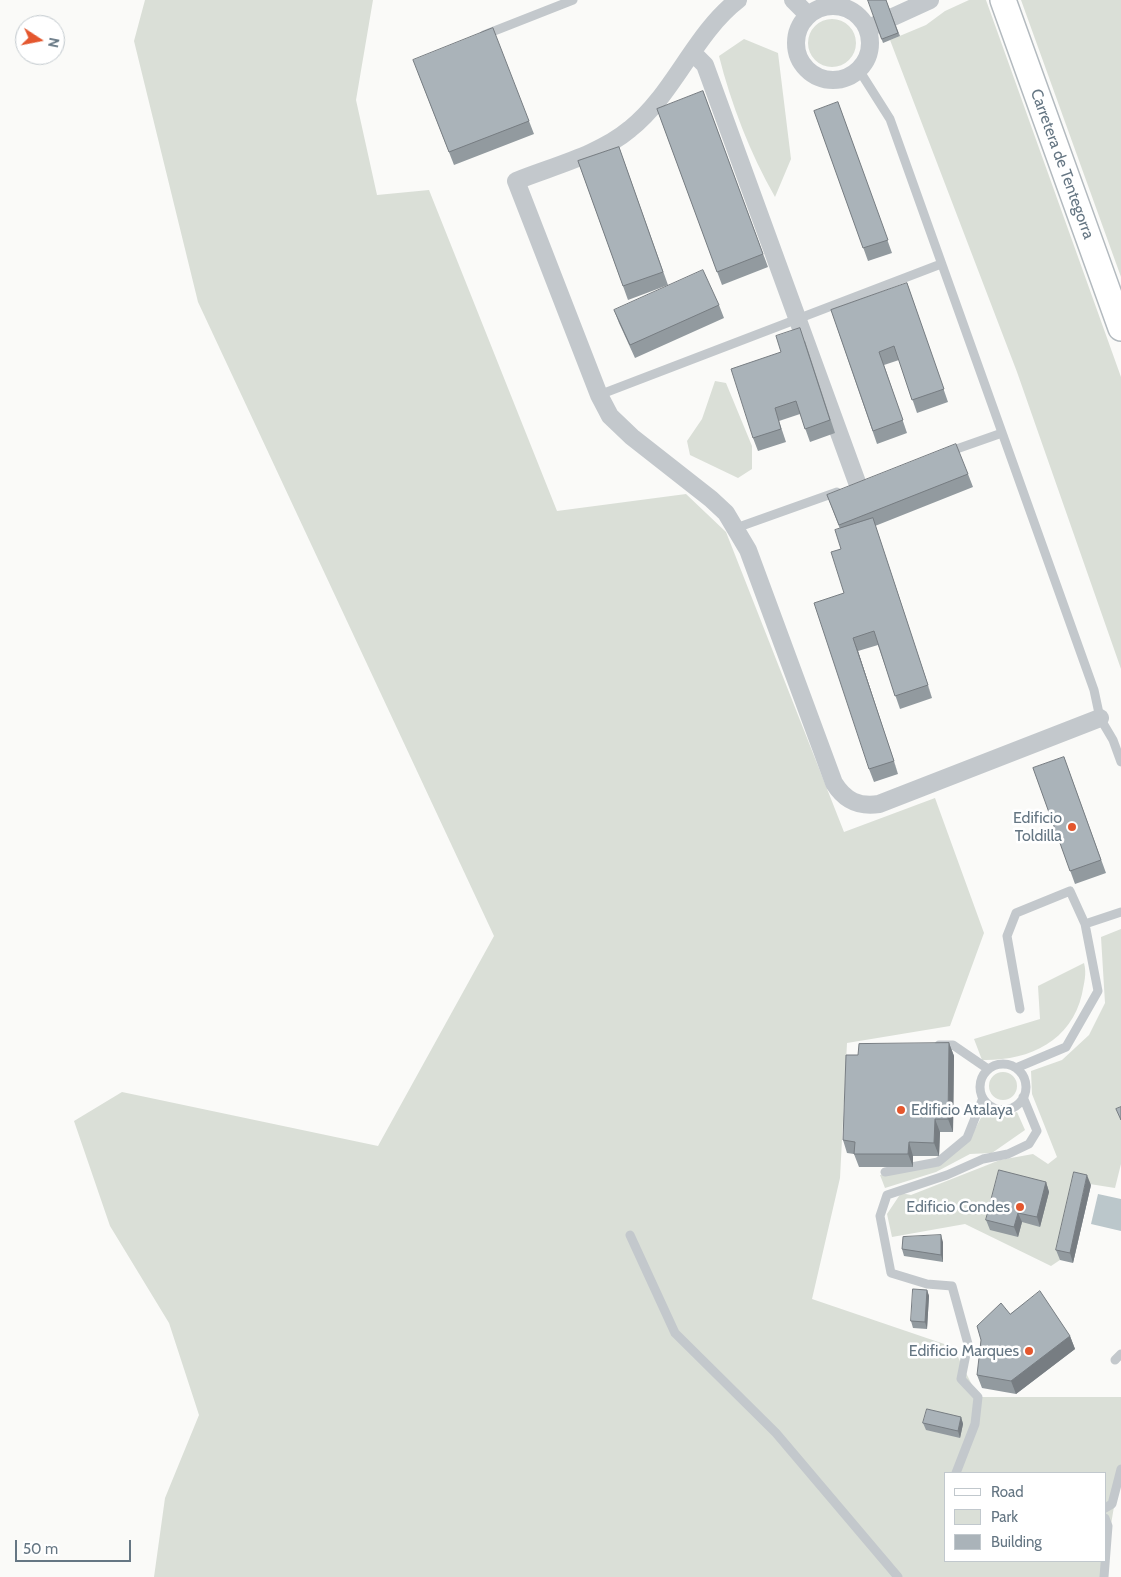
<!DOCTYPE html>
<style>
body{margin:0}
#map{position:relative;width:1121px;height:1577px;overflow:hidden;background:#fafaf8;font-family:Cabin,sans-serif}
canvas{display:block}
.legend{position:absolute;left:944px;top:1472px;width:162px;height:90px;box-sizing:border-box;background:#fff;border:1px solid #c1c8cd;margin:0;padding:6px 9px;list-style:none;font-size:15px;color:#657683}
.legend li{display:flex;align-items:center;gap:10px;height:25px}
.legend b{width:25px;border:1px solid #c1c8cd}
.north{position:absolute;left:15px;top:15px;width:50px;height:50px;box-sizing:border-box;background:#fff;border:1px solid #c1c8cd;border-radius:50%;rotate:101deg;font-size:14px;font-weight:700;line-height:20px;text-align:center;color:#657683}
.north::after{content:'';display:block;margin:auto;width:18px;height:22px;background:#e4572e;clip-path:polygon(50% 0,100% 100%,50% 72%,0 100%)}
.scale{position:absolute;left:15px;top:1540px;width:116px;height:22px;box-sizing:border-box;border:2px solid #657683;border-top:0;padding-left:6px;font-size:15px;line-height:18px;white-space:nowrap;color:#657683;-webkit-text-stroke:4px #fff;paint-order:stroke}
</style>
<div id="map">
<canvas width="1121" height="1577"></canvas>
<ul class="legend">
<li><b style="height:6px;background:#fff"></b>Road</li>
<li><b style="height:14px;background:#dadfd7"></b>Park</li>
<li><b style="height:14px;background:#aab3b9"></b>Building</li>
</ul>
<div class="north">N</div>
<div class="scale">50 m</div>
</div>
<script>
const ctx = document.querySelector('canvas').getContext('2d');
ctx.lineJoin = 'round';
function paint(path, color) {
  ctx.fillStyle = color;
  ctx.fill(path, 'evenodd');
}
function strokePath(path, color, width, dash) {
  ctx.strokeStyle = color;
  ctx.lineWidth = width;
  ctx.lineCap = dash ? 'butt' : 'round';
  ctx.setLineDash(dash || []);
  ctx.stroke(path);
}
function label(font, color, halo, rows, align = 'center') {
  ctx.font = font + ' Cabin,sans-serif';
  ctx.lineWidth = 5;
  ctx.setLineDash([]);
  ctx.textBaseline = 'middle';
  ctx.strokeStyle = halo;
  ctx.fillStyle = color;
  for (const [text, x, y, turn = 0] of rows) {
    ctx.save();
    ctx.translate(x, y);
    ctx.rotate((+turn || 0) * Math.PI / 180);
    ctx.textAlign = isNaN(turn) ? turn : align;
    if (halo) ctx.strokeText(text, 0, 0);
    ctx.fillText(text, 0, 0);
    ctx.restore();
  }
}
const green = new Path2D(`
 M145 0H373L356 100 377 195 429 190 557 511 686 494 726 532 844 832 935 798 984 933 950 1026 847 1043 840 1178 812 1299 953 1347 978 1397H1121V1464L1105 1561V1473H945V1561H1105L1102 1577H154L165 1498 199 1415 169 1323 110 1226 74 1121 122 1092 378 1146 494 936 198 302 134 41Z
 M969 0H986L1121 377V669L1017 372 890 40 926 25 945 11Z
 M1021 0H1121V277Z
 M808 43a24 24 0 1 1 48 0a24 24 0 1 1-48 0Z
 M744 39 778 53 791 159 775 197C750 153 731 104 719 56Z
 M715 381 726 383 752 446V469L738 478 690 455 687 441 702 419Z
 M1121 929V1164L1115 1188 1077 1182 1060 1260 1051 1266 965 1224 892 1237 887 1214 901 1193 911 1195 1000 1160 1033 1154 1048 1164 1057 1157 1032 1094 1031 1071 1062 1060 1089 1035 1105 1003 1101 937Z
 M1084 963C1087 974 1084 983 1082 994 1071 1042 1028 1061 982 1060L974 1039 1040 1019 1038 986Z
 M989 1086a14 14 0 1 1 28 0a14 14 0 1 1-28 0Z
 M989 1112 1007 1115 1017 1112 1025 1130 992 1153 970 1154 936 1172 885 1188 880 1175 939 1166 968 1142 983 1114Z`);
const water = new Path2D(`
 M1098 1194 1121 1199V1231L1091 1224Z`);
const lane = new Path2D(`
 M837 5V0
 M484 35 573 0
 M859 70 890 119 1094 690 1100 718 1113 740 1121 762
 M599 395 941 264
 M948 452 1002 433
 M736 528 837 492
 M1020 1009 1007 936 1016 913 1070 891 1085 924
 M939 1045H953L988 1069
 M980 1087a23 23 0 1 1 46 0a23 23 0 1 1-46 0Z
 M1016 1068 1066 1047 1098 991 1085 924 1121 912
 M885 1172 938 1162 967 1138 983 1098
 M630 1235 675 1333 776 1433 898 1577
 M1115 1360 1121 1354
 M956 1473 975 1424 978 1397 961 1379 968 1344 952 1286 927 1284 891 1273 880 1216 887 1195 947 1175 983 1159 1008 1154 1029 1144 1037 1131 1023 1097
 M1105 1508 1112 1504 1121 1469
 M1104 1577 1108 1526 1105 1518`);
const street = new Path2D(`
 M738 0C694 34 674 94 630 129 599 155 553 166 516 181L599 395 610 416 632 437 711 499 726 513 748 550 834 783C845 801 859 807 879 804L1100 718
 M793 0 808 15
 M796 43a37 37 0 1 1 74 0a37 37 0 1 1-74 0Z
 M871 27 930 0
 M693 53 705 65 858 485`);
const secondary = new Path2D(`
 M1003 0 1121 328`);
const wall = new Path2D(`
 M868 0H886L900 36 883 43Z
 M418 73 529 121 534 134 454 165Z
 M703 91 768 267 722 285 657 109Z
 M838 102 892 253 868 261 814 111Z
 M619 147 668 285 628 300 578 161Z
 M907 283 948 402 917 413 899 360 884 365 907 433 877 444 831 310Z
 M719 305 724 318 635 358 619 323 614 310Z
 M805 341 835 433 810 442 800 414 779 421 786 442 758 451 753 438 781 352Z
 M968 474 973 487 875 526 932 698 900 709 878 645 858 651 898 774 874 782 869 769 841 549 840 529 827 495Z
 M1064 757 1106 873 1075 884 1033 768Z
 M949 1043 954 1056 953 1132H940L939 1156H913V1167H859L854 1154 847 1153 843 1140 858 1055Z
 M1046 1182 1049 1192 1040 1227 1022 1222 1018 1237 990 1230 986 1220Z
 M1091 1185 1073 1263 1060 1260 1056 1250Z
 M943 1242V1262L904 1256 902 1249Z
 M927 1290 929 1296 927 1329 913 1328 911 1321Z
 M1010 1314 1070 1336 1075 1349 1016 1394 982 1388 977 1375Z
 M961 1417 963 1424 960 1438 926 1430 923 1423Z`);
const shadedWall = new Path2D(`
 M873 518 877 531 932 698 928 685Z
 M853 638 858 651 898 774 894 761Z
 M949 1043 954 1056 953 1132 948 1119Z
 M935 1119 940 1132 939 1156 934 1143Z
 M909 1142 913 1156V1167L908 1154Z
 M1087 1175 1091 1185 1073 1263 1070 1253Z
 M1046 1182 1049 1192 1040 1227 1037 1217Z
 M1018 1213 1022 1222 1018 1237 1014 1227Z
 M941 1235 943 1242V1262L941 1255Z
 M927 1290 929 1296 927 1329 925 1322Z
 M1070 1336 1075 1349 1016 1394 1011 1381Z
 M961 1417 963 1424 960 1438 958 1431Z`);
const building = new Path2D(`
 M868 0H886L898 33 882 39Z
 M493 28 529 121 449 152 413 60Z
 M703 91 763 254 717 272 657 109Z
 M838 102 888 240 863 248 814 111Z
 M619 147 663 272 623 286 578 161Z
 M703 270 719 305 630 345 614 310Z
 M907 283 944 389 912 400 894 346 879 352 903 420 873 431 831 310Z
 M800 328 830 420 805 429 796 401 775 408 781 429 753 438 731 369 781 352 776 336Z
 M956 444 968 474 839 525 827 495Z
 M873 518 928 685 895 696 874 631 853 638 894 761 869 769 814 603 844 593 831 552 841 549 835 530Z
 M1064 757 1101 860 1070 871 1033 768Z
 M949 1043 948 1119H935L934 1143 909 1142 908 1154H854L855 1142 843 1140 846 1055H858L859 1044Z
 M1121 1107V1120L1116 1109Z
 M999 1170 1046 1182 1037 1217 1018 1213 1014 1227 986 1220Z
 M1074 1172 1087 1175 1070 1253 1056 1250Z
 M941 1235V1255L902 1249 903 1237Z
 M913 1289 927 1290 925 1322 911 1321Z
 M1040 1291 1070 1336 1011 1381 977 1375 981 1340 977 1326 1001 1303 1010 1314Z
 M927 1409 961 1417 958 1431 923 1423Z`);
const markers = [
 [1072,827,5,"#e4572e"],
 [901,1110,5,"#e4572e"],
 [1020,1207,5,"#e4572e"],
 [1029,1351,5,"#e4572e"]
];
const streetNames = [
 ["Carretera de Tentegorra",1062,164,70]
];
const poiNames = [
 ["Edificio",1062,818],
 ["Toldilla",1062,836],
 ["Edificio Atalaya",911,1110,"left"],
 ["Edificio Condes",1010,1207],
 ["Edificio Marques",1019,1351]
];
paint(green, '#dadfd7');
paint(water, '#bbc7cb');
strokePath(secondary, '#b3babf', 28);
strokePath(lane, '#c3c8cc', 9);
strokePath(street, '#c3c8cc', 18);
strokePath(secondary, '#fff', 25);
paint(wall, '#929a9f');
paint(shadedWall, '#777d82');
paint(building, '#aab3b9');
strokePath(building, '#777d82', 1);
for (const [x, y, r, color] of markers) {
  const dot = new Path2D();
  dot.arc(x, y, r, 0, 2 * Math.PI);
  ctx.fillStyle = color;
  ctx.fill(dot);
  strokePath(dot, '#fff', 2);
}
label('16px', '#657683', '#fff', streetNames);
label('16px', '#657683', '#fff', poiNames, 'right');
</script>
